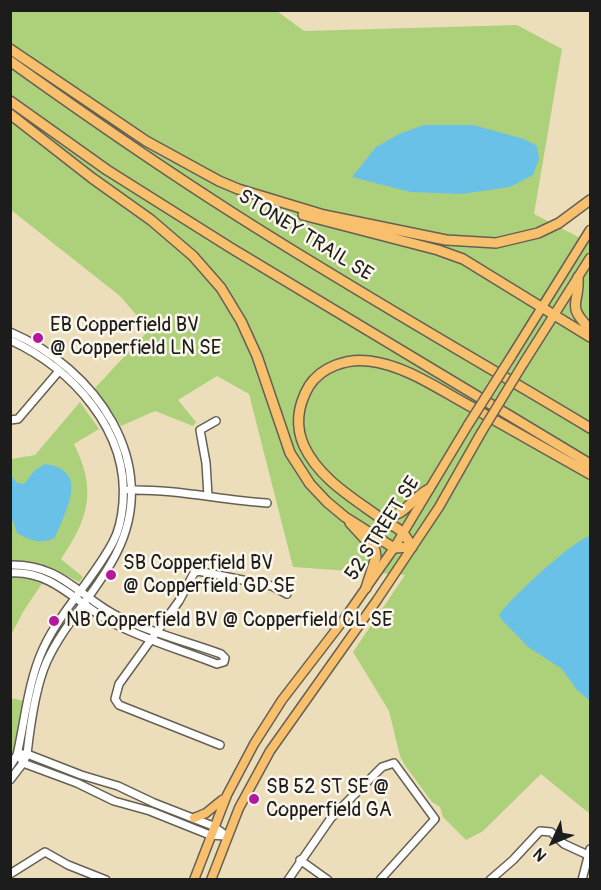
<!DOCTYPE html>
<style>
body{margin:0}
#map{position:relative;width:601px;height:890px;overflow:hidden;background:#eddebb;font-family:Pangolin,sans-serif}
canvas{display:block}
.frame{position:absolute;inset:0;border:12px solid #1c1c1c;pointer-events:none}
.north{position:absolute;left:523px;top:812px;width:60px;height:60px;-webkit-text-stroke:4px #fbf7ec;paint-order:stroke;rotate:226deg;font-size:16px;font-weight:700;line-height:24px;text-align:center;color:#1c1c1c}
.north::after{content:'';display:block;margin:auto;width:21px;height:27px;background:#1c1c1c;clip-path:polygon(50% 0,100% 100%,50% 72%,0 100%)}
</style>
<div id="map">
<canvas width="601" height="890"></canvas>
<div class="frame"></div>
<div class="north">N</div>
</div>
<script>
const ctx = document.querySelector('canvas').getContext('2d');
ctx.lineJoin = 'round';
function paint(path, color) {
  ctx.fillStyle = color;
  ctx.fill(path, 'evenodd');
}
function strokePath(path, color, width, dash) {
  ctx.strokeStyle = color;
  ctx.lineWidth = width;
  ctx.lineCap = dash ? 'butt' : 'round';
  ctx.setLineDash(dash || []);
  ctx.stroke(path);
}
function label(font, color, halo, rows, align = 'center') {
  ctx.font = font + ' Pangolin,sans-serif';
  ctx.lineWidth = 5;
  ctx.setLineDash([]);
  ctx.textBaseline = 'middle';
  ctx.strokeStyle = halo;
  ctx.fillStyle = color;
  for (const [text, x, y, turn = 0] of rows) {
    ctx.save();
    ctx.translate(x, y);
    ctx.rotate((+turn || 0) * Math.PI / 180);
    ctx.textAlign = isNaN(turn) ? turn : align;
    if (halo) ctx.strokeText(text, 0, 0);
    ctx.fillText(text, 0, 0);
    ctx.restore();
  }
}
const green = new Path2D(`
 M10 11H277L304 31 517 25 562 49 534 214 590 243V814L541 774 483 831 466 840 443 817 440 807 432 802 404 764 400 756 389 711 353 652 405 575 293 567 249 394 217 376 178 400 196 422 193 426 155 411 121 426 95 388 149 330 120 296 11 210Z
 M80 402 99 429 74 444C97 490 89 518 61 559L83 577 79 582 49 567 11 560V459L35 455Z
 M11 577 26 578 43 582 23 612 11 635Z
 M11 698 24 701 15 750 11 760Z`);
const water = new Path2D(`
 M424 125H473L524 139 537 146 539 159 533 175 510 187 462 194 410 192 352 177 376 147 399 134Z
 M45 464C91 470 65 512 55 538 40 544 31 541 17 533L12 519 10 474 17 483 24 484 35 470Z
 M590 536V701L577 690 562 669 528 647 502 620 499 615C510 599 573 540 590 536Z`);
const minor = new Path2D(`
 M10 332C95 368 163 463 116 554 97 592 65 622 47 661 36 685 30 727 27 754L23 763 10 780
 M10 340C73 369 129 431 123 503 122 515 119 531 113 542 93 580 61 610 43 649 28 682 25 720 17 755L10 766
 M10 420 18 419 59 371
 M129 490C176 489 221 500 267 503
 M208 496 206 463 200 430 216 421
 M10 565C63 564 79 598 121 618 152 633 188 642 221 654L225 658 224 662 217 664C184 651 149 641 117 625 80 608 55 570 10 573
 M220 745 119 705 115 699 119 684 179 601 194 573 198 571 272 586 287 594
 M22 754H27L81 775 118 786 154 803 213 826 227 836
 M21 759 23 763 77 783 114 801 150 811 210 835 225 836
 M300 860 328 880
 M10 874 45 852 68 865 106 880
 M288 880 331 818 382 767 394 763 435 819 380 880
 M490 880 513 860 540 831 551 832 564 844 588 855
 M582 880 590 849`);
const major = new Path2D(`
 M511 357 590 230
 M523 364 590 258
 M194 818 206 813 222 800
 M194 880 227 795 254 744 282 700 342 622 394 548 468 425
 M211 880 239 808 270 751 377 600 439 507 481 433`);
const highway = new Path2D(`
 M10 49 146 141 219 181 238 189 324 215 446 240 496 243 538 233 559 223 590 200
 M10 61C84 114 159 166 236 215 352 289 472 357 590 428
 M10 101 107 170 231 248 590 464
 M10 114 92 178 151 220 193 256 221 288 241 321 257 356 290 453 310 484 327 502 345 517 394 548 412 547
 M303 215 438 250 463 259 590 337
 M578 277C580 305 565 304 590 329
 M380 517C408 517 408 500 429 489
 M350 523 375 550 376 557 366 588
 M412 547C409 542 406 536 402 532 397 527 389 524 383 520 355 499 320 480 304 446 295 426 298 405 309 386 321 367 347 358 369 361 404 365 437 388 468 405 509 428 550 451 590 474`);
const majorBridge = new Path2D(`
 M468 425 511 357
 M481 433 523 364`);
const markers = [
 [38,338,6,"#b5179e"],
 [111,575,6,"#b5179e"],
 [54,621,6,"#b5179e"],
 [254,799,6,"#b5179e"]
];
const streetNames = [
 ["STONEY TRAIL SE",305,236,32],
 ["52 STREET SE",383,529,-57]
];
const poiNames = [
 ["EB Copperfield BV",50,326],
 ["@ Copperfield LN SE",50,349],
 ["SB Copperfield BV",123,564],
 ["@ Copperfield GD SE",123,587],
 ["NB Copperfield BV @ Copperfield CL SE",66,621],
 ["SB 52 ST SE @",266,788],
 ["Copperfield GA",266,811]
];
paint(green, '#add17a');
paint(water, '#6ac1e7');
strokePath(minor, '#656054', 10);
strokePath(major, '#656054', 11);
strokePath(highway, '#656054', 12);
strokePath(minor, '#fff', 7);
strokePath(major, '#f8bf6c', 8);
strokePath(highway, '#f8bf6c', 9);
strokePath(majorBridge, '#656054', 11, []);
strokePath(majorBridge, '#f8bf6c', 8);
for (const [x, y, r, color] of markers) {
  const dot = new Path2D();
  dot.arc(x, y, r, 0, 2 * Math.PI);
  ctx.fillStyle = color;
  ctx.fill(dot);
  strokePath(dot, '#fbf7ec', 2);
}
label('20px', '#1c1c1c', '#fbf7ec', streetNames);
label('20px', '#1c1c1c', '#fbf7ec', poiNames, 'left');
</script>
